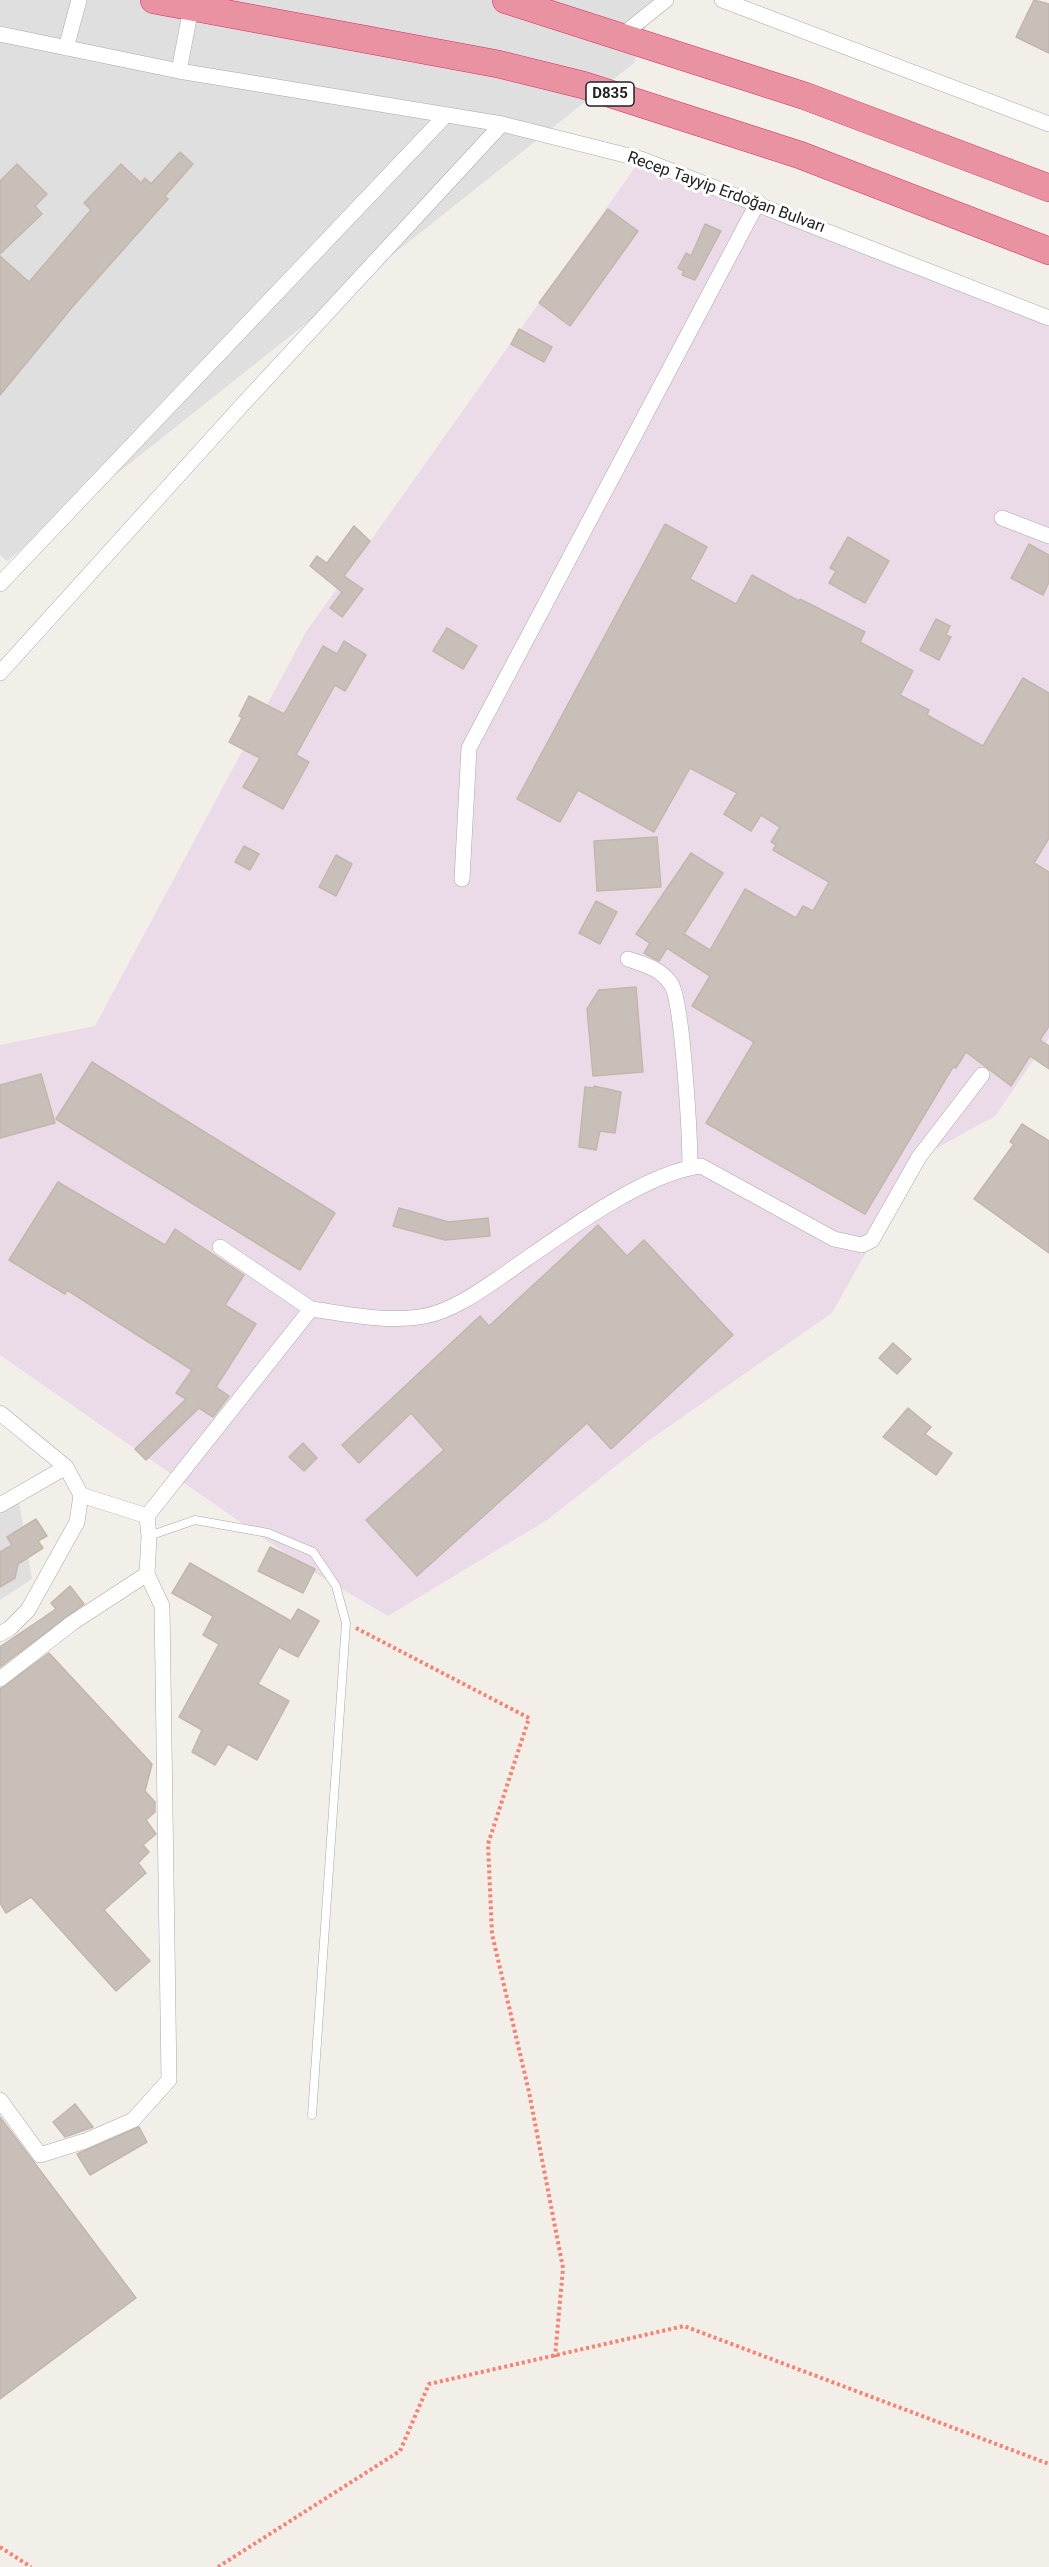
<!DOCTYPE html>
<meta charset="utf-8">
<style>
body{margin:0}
canvas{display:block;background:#f2efe9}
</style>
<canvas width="1049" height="2567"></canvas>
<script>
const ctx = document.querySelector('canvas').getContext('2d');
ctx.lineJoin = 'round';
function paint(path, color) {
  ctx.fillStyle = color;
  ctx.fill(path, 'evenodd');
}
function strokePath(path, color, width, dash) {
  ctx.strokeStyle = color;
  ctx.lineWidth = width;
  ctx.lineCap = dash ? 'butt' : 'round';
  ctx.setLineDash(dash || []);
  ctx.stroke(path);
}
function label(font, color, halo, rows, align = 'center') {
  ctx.font = font + ' Roboto,sans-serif';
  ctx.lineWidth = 6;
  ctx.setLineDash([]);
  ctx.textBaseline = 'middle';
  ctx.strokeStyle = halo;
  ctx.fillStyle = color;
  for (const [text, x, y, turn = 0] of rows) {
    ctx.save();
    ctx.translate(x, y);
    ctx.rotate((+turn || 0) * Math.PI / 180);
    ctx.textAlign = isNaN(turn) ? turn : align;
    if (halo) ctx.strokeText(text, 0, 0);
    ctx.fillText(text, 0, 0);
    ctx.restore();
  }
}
const residential = new Path2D(`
 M0 0H655L634 63 7 561 0 555Z
 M17 1491 32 1579 0 1600V1502Z`);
const industrial = new Path2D(`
 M641 159 1049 318V1038L995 1116 919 1158 832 1313 648 1441 547 1520 388 1616 308 1569 0 1355V1045L95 1026 306 632Z`);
const building = new Path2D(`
 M1034 0 1049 4V53L1016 37Z
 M180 152 193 164 165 196 168 199 74 305 0 395V256L29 282 91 210 84 203 121 164 141 183 145 178 151 184Z
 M17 164 47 194 35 206 42 214 0 254V181Z
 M608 209 638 231 570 326 539 303Z
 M705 224 721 231 695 280 682 275 684 271 678 268 686 253 691 256Z
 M519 329 552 347 544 362 511 344Z
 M665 524 707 547 690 579 736 604 752 575 799 601 800 599 865 632 860 642 913 671 900 695 929 710 927 715 983 746 1023 678 1049 693V838L1034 863 1049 872V1026L1040 1040 1049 1046V1069L1030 1056 1011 1086 966 1052 956 1068 953 1067 865 1214 706 1123 754 1042 692 1006 710 976 667 948 659 961 647 955 644 953 650 943 636 934 691 853 723 873 684 934 710 950 745 889 796 918 803 906 813 911 829 882 773 850 776 845 771 842 780 827 761 815 751 831 724 814 737 793 690 768 654 832 578 790 560 822 517 799Z
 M354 526 370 541 344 576 363 589 342 617 330 608 342 592 310 566 317 556 327 563Z
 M848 537 889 561 865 603 829 583 836 571 830 568Z
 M1029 544 1049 555V582L1043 595 1011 578Z
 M936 619 950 626 946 635 951 637 939 660 920 650Z
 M447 628 477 646 463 669 433 651Z
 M344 641 366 655 345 691 335 685 296 755 309 762 283 809 243 787 260 758 229 742 242 718 239 716 249 696 284 714 323 646 337 654Z
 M657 837 661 887 597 891 594 841Z
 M244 846 259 854 250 870 235 862Z
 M336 855 352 864 336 896 319 887Z
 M596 901 617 912 600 944 579 933Z
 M636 987 643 1072 593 1076 587 1009 599 990Z
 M92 1062 335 1213 300 1270 56 1119Z
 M41 1074 55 1123 0 1138V1085Z
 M594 1086 621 1092 615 1133 600 1131 596 1150 579 1147 585 1087 594 1088Z
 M1022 1124 1049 1141V1253L974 1199 1014 1144 1010 1142Z
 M58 1182 165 1245 175 1229 244 1275 225 1305 256 1324 216 1387 229 1396 213 1417 199 1408 146 1460 135 1449 186 1399 176 1393 192 1370 67 1290 65 1294 9 1260Z
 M399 1208 449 1222 488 1218 490 1236 445 1240 393 1226Z
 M598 1225 627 1256 644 1240 733 1335 611 1449 587 1423 417 1576 366 1520 444 1450 411 1413 359 1463 342 1445 480 1316 489 1326Z
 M893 1343 911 1359 897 1374 879 1358Z
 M908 1408 931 1427 925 1434 952 1453 936 1475 883 1437Z
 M303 1443 317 1458 304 1471 289 1457Z
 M36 1519 47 1536 38 1541 43 1548 18 1564 15 1578 0 1587V1552L12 1545 7 1537Z
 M270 1547 315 1569 303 1593 258 1571Z
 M190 1563 291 1621 298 1609 319 1621 298 1657 279 1647 258 1684 289 1701 257 1760 228 1744 215 1765 192 1752 202 1730 179 1717 219 1644 203 1635 213 1616 172 1593Z
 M70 1586 84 1604 0 1667V1647L56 1609 51 1603Z
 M49 1653 152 1764 145 1791 155 1802V1812L146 1820 156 1834 143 1845 149 1852 138 1863 146 1873 104 1910 150 1961 116 1991 31 1897 6 1913 0 1903V1689Z
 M75 2104 93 2127 65 2137 53 2122Z
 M0 2117 136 2298 0 2399Z
 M139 2127 147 2142 90 2175 77 2154Z`);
const path = new Path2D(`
 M356 1628 529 1718 488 1844 492 1934 529 2092 563 2268 555 2357
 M0 2547 31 2567
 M218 2567 400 2451 429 2384 684 2326 1049 2464`);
const lane = new Path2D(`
 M149 1536 195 1520 268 1533 313 1552 336 1586 346 1623 312 2115`);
const street = new Path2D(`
 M722 0 1049 124
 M0 34 179 71 502 124 641 159 1049 318
 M621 36 666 0
 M66 48 79 0
 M179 71 191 8
 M1002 518 1049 536
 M0 584 446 115
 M0 673 244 403 502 124
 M462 879 469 748 758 202
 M628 959C645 965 660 968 671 984 683 1002 690 1140 690 1168
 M220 1247 311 1309
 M0 1413 66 1467 81 1495 77 1522 28 1610 10 1628 0 1634
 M81 1495 147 1516 311 1309C348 1314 388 1323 425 1316 452 1311 480 1291 502 1276 553 1241 641 1173 701 1166L834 1239 862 1245 872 1240 919 1157 982 1075
 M0 1505 66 1467
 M0 1679 72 1623 147 1574 149 1536 147 1516
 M0 2100 40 2155 85 2141 133 2120 169 2080 162 1606 147 1574`);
const highway = new Path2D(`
 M154 0 498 64 583 85 800 155 1049 251
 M506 0 805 96 1049 188`);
const shields = [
 [610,94,48]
];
const shieldNames = [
 ["D835",610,94]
];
const streetNames = [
 ["Recep Tayyip Erdoğan Bulvarı",726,193,20]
];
paint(residential, '#e0dfdf');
paint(industrial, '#ebdbe8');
paint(building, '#c7bfb8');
strokePath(building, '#c4b6ab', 1.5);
strokePath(lane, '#a9a9a9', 9);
strokePath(street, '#a9a9a9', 16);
strokePath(highway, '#dc2a67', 28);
strokePath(path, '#fa8072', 4, [3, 3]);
strokePath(lane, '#fff', 8);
strokePath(street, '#fff', 15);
strokePath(highway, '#e892a2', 27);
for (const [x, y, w] of shields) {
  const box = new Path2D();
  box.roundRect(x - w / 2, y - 12, w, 24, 4.5);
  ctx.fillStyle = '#fff';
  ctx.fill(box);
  strokePath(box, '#222', 1.5);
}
label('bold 15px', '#222', null, shieldNames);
label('16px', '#222', '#fff', streetNames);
</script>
